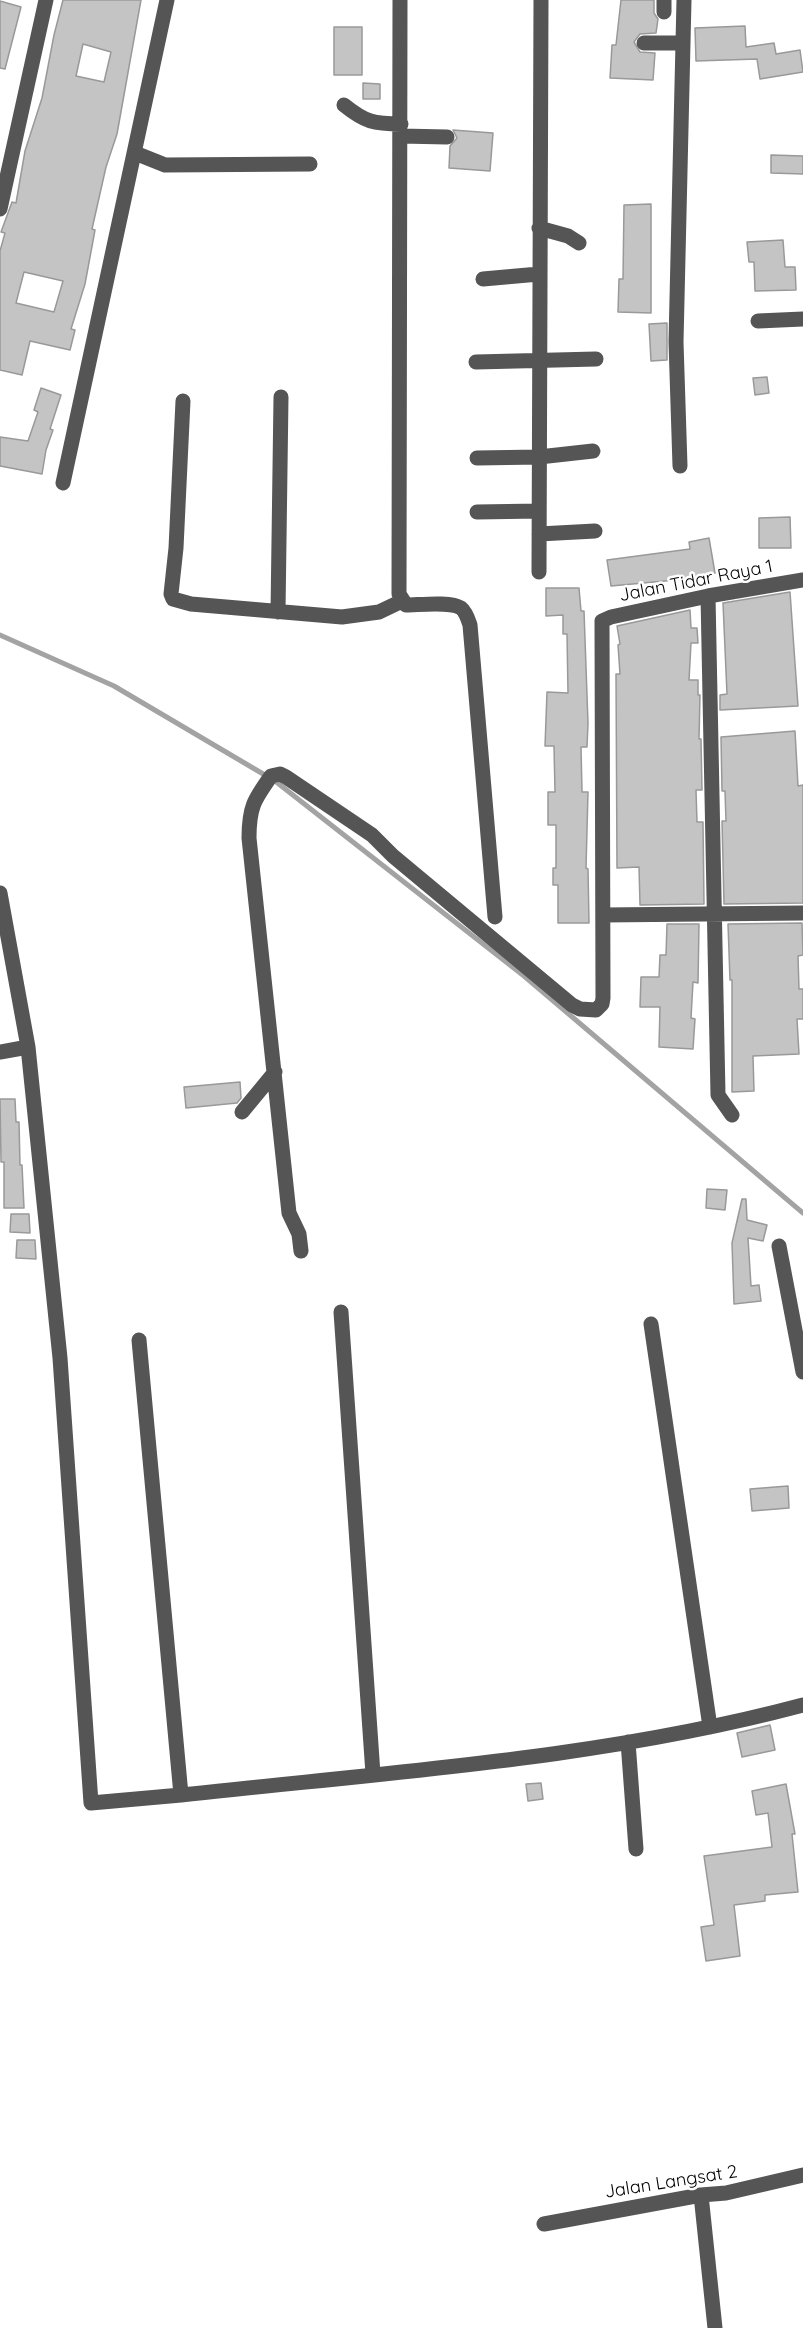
<!DOCTYPE html>
<style>
body{margin:0}
canvas{display:block;background:#fff}
</style>
<canvas width="803" height="2328"></canvas>
<script>
const ctx = document.querySelector('canvas').getContext('2d');
ctx.lineJoin = 'round';
function strokePath(path, color, width, dash) {
  ctx.strokeStyle = color;
  ctx.lineWidth = width;
  ctx.lineCap = dash ? 'butt' : 'round';
  ctx.setLineDash(dash || []);
  ctx.stroke(path);
}
function paint(path, color) {
  ctx.fillStyle = color;
  ctx.fill(path, 'evenodd');
}
function label(font, color, halo, rows, align = 'center') {
  ctx.font = font + ' Quicksand,sans-serif';
  ctx.lineWidth = 5;
  ctx.setLineDash([]);
  ctx.textBaseline = 'middle';
  ctx.strokeStyle = halo;
  ctx.fillStyle = color;
  for (const [text, x, y, turn = 0] of rows) {
    ctx.save();
    ctx.translate(x, y);
    ctx.rotate((+turn || 0) * Math.PI / 180);
    ctx.textAlign = isNaN(turn) ? turn : align;
    if (halo) ctx.strokeText(text, 0, 0);
    ctx.fillText(text, 0, 0);
    ctx.restore();
  }
}
const stream = new Path2D(`
 M0 635 114 686 275 781 524 976 803 1213`);
const building = new Path2D(`
 M63 0H141L117 134 106 167 92 229 95 230 85 284 71 329 75 330 70 350 30 341 22 375 0 370V251L5 233 1 232 12 202 16 203 25 151 42 98 54 35ZM83 44 111 52 104 82 76 76ZM24 272 63 281 54 312 16 303Z
 M621 0H654V13L658 19 656 33 640 34 634 42 640 52 655 53 653 80 610 78 612 45H616Z
 M0 1 21 7 5 69 0 68Z
 M745 26 746 47 774 43 776 54 800 50 803 72 760 79 757 59 696 61 695 28Z
 M334 27H362V75H334Z
 M363 83 380 84V99H363Z
 M453 130 493 133 490 171 449 168 450 146 457 138Z
 M771 155 803 156V174L771 173Z
 M651 204V313L618 312 619 279H623L624 205Z
 M783 240 785 267H795L796 290 755 291 754 262H749L747 242Z
 M667 323V360L651 361 649 324Z
 M767 377 769 393 755 395 753 378Z
 M41 388 61 395 50 429 53 430 46 450 42 474 0 466V437L28 441 38 412 34 410Z
 M790 517 791 548H759V518Z
 M709 538 715 573 676 580 611 586 607 560 690 549 689 542Z
 M546 588H579L581 611H584L588 723 587 747H581L582 792H588L586 868 588 869 589 923H558V885H553V868H556V825H548V792H555L554 746H545L547 692 568 693 567 634H563V615L546 616Z
 M790 592 798 706 720 710V695L727 694 723 603Z
 M690 610 691 628H697L698 643H691L689 680H698V695H700L699 739H701L702 790H696L697 822H703L704 904 640 905 639 867 617 868 616 674H620L618 645 620 644 617 626Z
 M795 731 798 786 803 785V903L724 904 722 821H726L725 791H722L721 737Z
 M802 923 803 955 798 956 799 989H803V1019H797L799 1054 753 1056 754 1091 732 1092V980H730L728 924Z
 M667 924H699L698 983 693 982 691 1018 695 1019 693 1049 659 1047 660 1007H640L641 977H659L660 955H666Z
 M240 1082 241 1098 237 1103 186 1108 184 1087Z
 M0 1099H15L16 1122H19L20 1165H22L24 1208H4V1162H1Z
 M707 1189 727 1190 725 1210 706 1208Z
 M742 1199H746L747 1220 767 1225 763 1241 748 1238 751 1286 759 1285 761 1301 734 1304 732 1243Z
 M11 1214H29L30 1233 10 1232Z
 M17 1240H35L36 1259 16 1258Z
 M788 1486 789 1508 752 1511 750 1489Z
 M770 1725 775 1750 742 1757 737 1733Z
 M541 1783 543 1799 528 1801 526 1784Z
 M786 1784 795 1834H792L798 1892 765 1895V1901L734 1905 740 1956 706 1961 701 1927 714 1925 704 1856 772 1847 768 1813 756 1815 752 1791Z`);
const minor = new Path2D(`
 M400 0 399 594 406 605C419 605 450 601 461 608 466 612 468 619 470 625L495 917
 M664 12V0
 M644 43H683
 M344 105C365 122 374 124 401 124
 M401 136 447 137
 M135 153 165 165 310 164
 M0 209 46 0
 M539 228 568 236 579 243
 M483 279 539 274
 M758 321 803 319
 M476 362 596 359
 M183 401 176 548 171 594 173 599 191 604 342 617 379 612 402 601
 M477 458 539 457 593 451
 M680 466 676 342 684 0
 M63 483 167 0
 M477 512 539 511
 M539 534 595 531
 M539 572 541 0
 M708 596 718 1095 732 1115
 M278 612 281 397
 M0 893 28 1047 60 1358 91 1803 181 1795
 M603 915 803 913
 M0 1052 28 1047
 M242 1112 275 1072
 M779 1246 803 1372
 M301 1251 299 1234 289 1213 249 838C249 807 254 800 271 776L280 774 286 777 372 835 393 856 572 1005 580 1009 596 1010 602 1004 603 998 602 621 611 617 708 596 803 580
 M341 1312 373 1774
 M651 1324 710 1727
 M139 1340 181 1795C389 1772 601 1759 803 1705
 M628 1742 636 1849
 M701 2195 715 2328
 M544 2224 701 2195 726 2193 803 2175`);
const streetNames = [
 ["Jalan Tidar Raya 1",696,581,-11],
 ["Jalan Langsat 2",671,2182,-9]
];
strokePath(stream, '#a3a3a3', 5);
paint(building, '#c4c4c4');
strokePath(building, '#999', 1.5);
strokePath(minor, '#555', 15);
label('18px', '#000', '#fff', streetNames);
</script>
